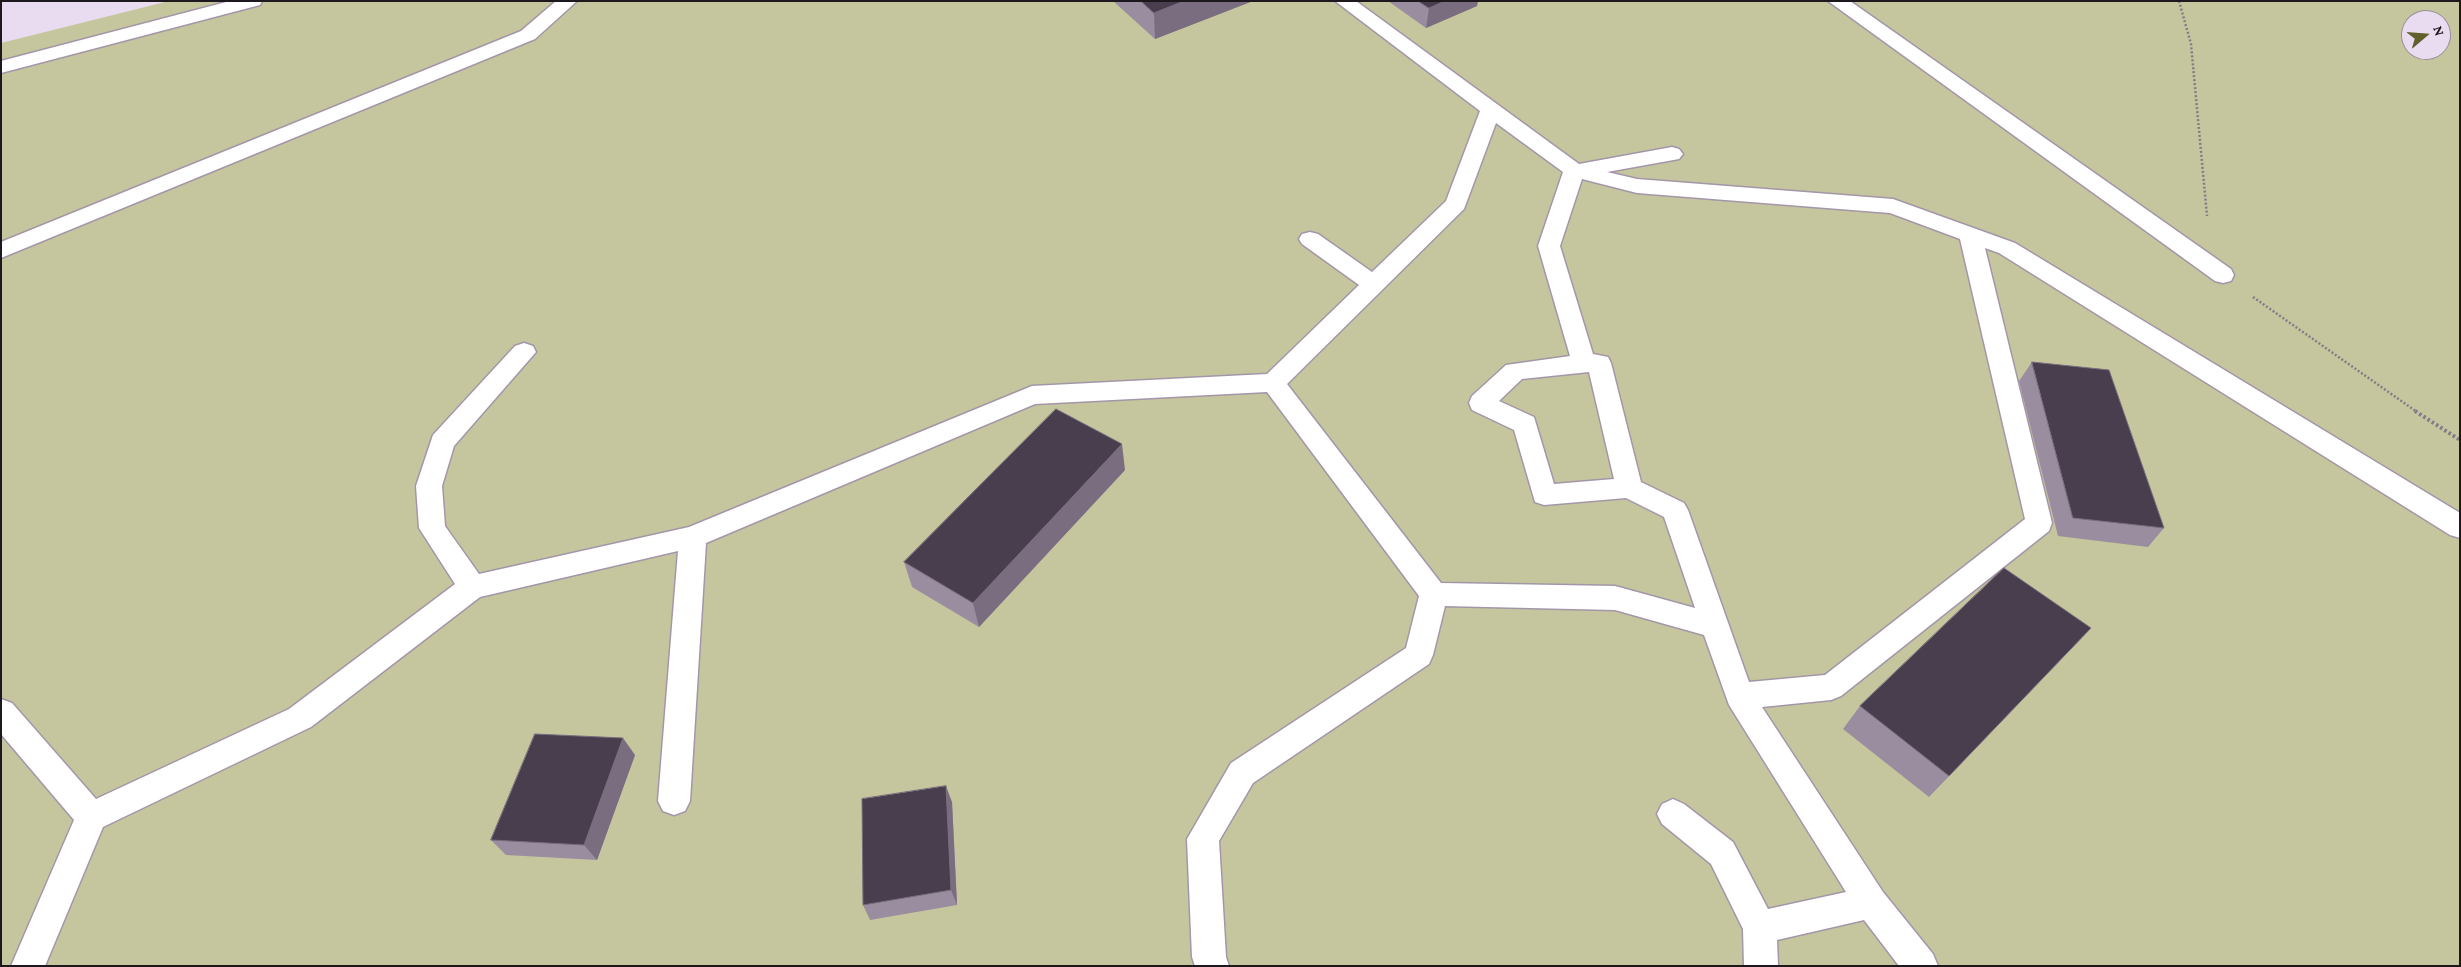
<!DOCTYPE html>
<style>
body{margin:0}
#map{position:relative;width:2461px;height:967px;overflow:hidden;background:#eadcf0;font-family:"Crimson Pro",serif}
canvas{display:block}
.frame{position:absolute;inset:0;border:2px solid #1d181e;pointer-events:none}
.north{position:absolute;left:2401px;top:10px;width:50px;height:50px;box-sizing:border-box;background:#eadcf0;border:1px solid #988e9c;border-radius:50%;rotate:72deg;font-size:14px;font-weight:700;line-height:20px;text-align:center;color:#1d181e}
.north::after{content:'';display:block;margin:auto;width:18px;height:22px;background:#61602d;clip-path:polygon(50% 0,100% 100%,50% 72%,0 100%)}
</style>
<div id="map">
<canvas width="2461" height="967"></canvas>
<div class="frame"></div>
<div class="north">N</div>
</div>
<script>
const ctx = document.querySelector('canvas').getContext('2d');
ctx.lineJoin = 'round';
function paint(path, color) {
  ctx.fillStyle = color;
  ctx.fill(path, 'evenodd');
}
function strokePath(path, color, width, dash) {
  ctx.strokeStyle = color;
  ctx.lineWidth = width;
  ctx.lineCap = dash ? 'butt' : 'round';
  ctx.setLineDash(dash || []);
  ctx.stroke(path);
}
const green = new Path2D(`
 M169 1H2460V966H1V43ZM2411 20H2441V50H2411Z`);
const pathFar1 = new Path2D(`
 M2179 1 2191 44 2207 216
 M2253 297 2417 412`);
const path = new Path2D(`
 M2415 411 2460 440`);
const service = new Path2D(`
 M230 1H262L260 5 1 73V61Z
 M556 1H577L535 39 1 258V242L521 31Z
 M1335 1H1356L1579 164 1672 147 1679 149 1683 154 1679 159 1607 172 1637 179 1893 199 2015 243 2460 513V538L2450 535 1999 253 1985 248 2052 523 2049 531 1841 696 1831 700 1762 707 1883 892 1933 954 1938 966H1899L1864 920 1777 940 1778 966H1744L1743 929 1711 864 1662 824 1657 814 1662 804 1673 799 1684 804 1733 842 1768 909 1846 892 1729 705 1704 635 1615 610 1445 606 1433 655 1429 664 1253 783 1219 841 1226 957 1229 966H1195L1192 957 1187 839 1231 763 1406 648 1419 596 1267 392 1035 404 706 543 690 801 685 811 674 815 663 811 658 801 678 551 480 597 311 727 103 827 45 966H11L74 820 1 734V699L12 703 96 799 289 709 455 584 419 528 416 486 433 435 515 346 524 343 533 346 536 352 454 446 442 486 445 526 479 574 689 527 1032 386 1267 374 1359 285 1302 244 1299 239 1302 234 1310 232 1318 234 1372 272 1446 201 1480 111ZM1496 123 1563 172 1538 246 1570 356 1506 365 1472 396 1469 403 1472 410 1514 430 1535 502 1544 505 1626 498 1664 517 1695 608 1615 586 1441 583 1287 384 1464 209ZM1582 179 1637 193 1890 213 1960 239 2025 519 1825 675 1749 682 1688 510 1684 503 1641 482 1611 363 1608 357 1593 354 1560 246ZM1589 372 1614 479 1554 484 1534 417 1499 401 1522 379Z
 M1828 1H1850L2231 269 2234 275 2231 281 2223 283 2215 281Z`);
const wall = new Path2D(`
 M1113 1H1253L1155 39Z
 M1388 1H1478L1477 6 1426 28Z
 M2032 362 2164 528 2148 547 2058 536 2019 381Z
 M1125 470 979 627 912 587 904 562Z
 M2091 628 2069 651 1929 797 1843 729 1860 706Z
 M635 755 597 860 506 855 491 840Z
 M952 802 957 905 870 920 863 905Z`);
const shadedWall = new Path2D(`
 M1184 1H1253L1155 39 1154 13Z
 M1445 1H1478L1477 6 1426 28 1429 8Z
 M1122 444 1125 470 979 627 973 603Z
 M623 738 635 755 597 860 584 845Z
 M946 786 952 802 957 905 951 890Z`);
const building = new Path2D(`
 M1141 1H1184L1154 13Z
 M1418 1H1445L1429 8Z
 M2032 362 2109 370 2164 528 2073 518Z
 M1056 409 1122 444 973 603 904 562Z
 M2004 568 2091 628 1949 776 1860 706Z
 M535 734 623 738 584 845 491 840Z
 M946 786 951 890 863 905 862 799Z`);
paint(green, '#c6c69e');
strokePath(service, '#a396a9', 3);
strokePath(pathFar1, '#857b88', 2.5, [2, 2]);
strokePath(path, '#857b88', 4, [2.5, 2.5]);
paint(service, '#fff');
paint(wall, '#9a8d9f');
paint(shadedWall, '#796d7f');
paint(building, '#493e4e');
strokePath(building, '#796d7f', 1);
</script>
